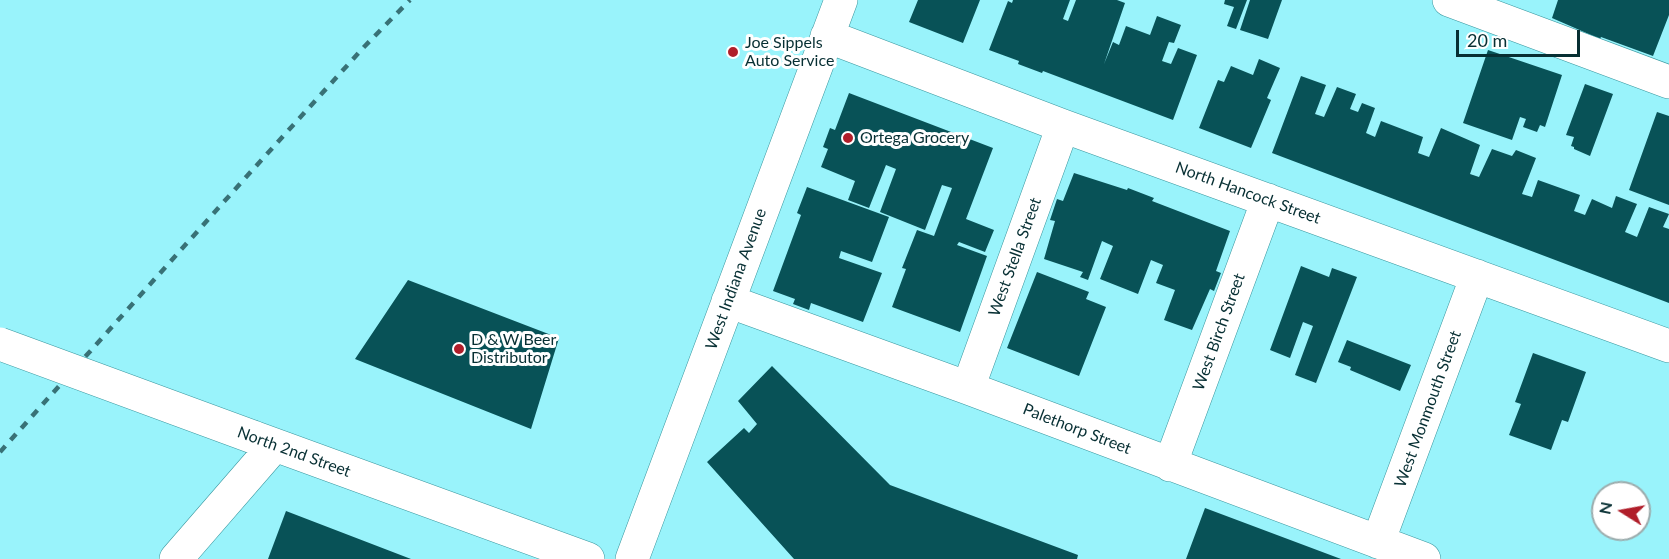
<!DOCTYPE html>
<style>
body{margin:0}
#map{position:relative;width:1669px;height:559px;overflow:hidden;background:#99f3fb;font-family:Lato,sans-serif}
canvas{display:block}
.north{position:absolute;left:1591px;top:481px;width:60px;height:60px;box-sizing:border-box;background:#fff;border:2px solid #9cacad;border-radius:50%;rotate:281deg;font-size:16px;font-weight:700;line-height:24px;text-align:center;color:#072f33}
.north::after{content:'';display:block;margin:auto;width:21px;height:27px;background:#b01e2a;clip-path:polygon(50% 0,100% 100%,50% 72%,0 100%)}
.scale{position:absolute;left:1456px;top:30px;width:124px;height:27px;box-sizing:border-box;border:3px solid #072f33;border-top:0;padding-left:8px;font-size:18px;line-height:21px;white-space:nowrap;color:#072f33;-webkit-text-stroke:4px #fff;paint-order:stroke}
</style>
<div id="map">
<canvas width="1669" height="559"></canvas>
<div class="north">N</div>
<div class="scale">20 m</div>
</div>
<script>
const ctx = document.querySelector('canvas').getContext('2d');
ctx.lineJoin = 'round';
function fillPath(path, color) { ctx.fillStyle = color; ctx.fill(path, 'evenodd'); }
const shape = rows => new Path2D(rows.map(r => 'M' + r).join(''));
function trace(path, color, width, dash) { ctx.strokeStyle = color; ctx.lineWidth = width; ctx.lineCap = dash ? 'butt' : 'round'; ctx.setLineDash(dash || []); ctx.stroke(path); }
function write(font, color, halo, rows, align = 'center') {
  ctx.font = font + ' Lato,sans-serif'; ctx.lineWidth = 6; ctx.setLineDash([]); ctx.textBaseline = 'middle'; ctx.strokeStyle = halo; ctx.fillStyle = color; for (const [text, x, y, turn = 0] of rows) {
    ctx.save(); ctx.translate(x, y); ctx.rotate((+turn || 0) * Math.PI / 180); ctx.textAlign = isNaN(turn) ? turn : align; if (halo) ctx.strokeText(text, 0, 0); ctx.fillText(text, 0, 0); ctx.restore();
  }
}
fillPath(shape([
 [918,0,980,0,963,43,909,22],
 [1013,0,1070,0,1063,19,1068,21,1076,0,1117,0,1125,3,1104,64,1113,42,1119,45,1126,26,1150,35,1157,16,1181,25,1174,43,1169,42,1162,61,1171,64,1178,48,1197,55,1173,120,1043,71,1042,73,1018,64,1019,61,989,50,1008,1,1012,3],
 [1225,0,1247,0,1236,29,1227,26,1234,7,1224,4],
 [1250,0,1282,0,1268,39,1240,30],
 [1558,0,1669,0,1669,15,1653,56,1601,37,1600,39,1552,18],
 [1488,50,1562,75,1545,127,1540,125,1537,132,1523,127,1526,119,1520,117,1512,140,1463,123],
 [1259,59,1280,68,1267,98,1271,100,1251,148,1199,128,1218,80,1224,82,1231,66,1253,75],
 [1301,76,1326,85,1315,114,1324,117,1337,87,1356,94,1350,109,1358,112,1362,103,1375,108,1366,133,1375,137,1381,121,1423,137,1418,153,1429,157,1441,128,1480,145,1470,174,1479,177,1492,149,1512,156,1516,150,1536,158,1522,194,1532,197,1538,180,1580,195,1574,211,1585,215,1592,199,1612,208,1616,196,1637,204,1625,232,1637,237,1649,207,1669,214,1663,227,1669,229,1669,303,1272,153],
 [1585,84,1613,94,1590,156,1574,149,1574,147,1571,146,1574,137,1566,135],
 [849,93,993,148,966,219,994,230,985,252,959,242,957,245,987,256,960,332,892,307,906,269,902,268,917,230,934,236,952,188,942,185,925,230,880,212,896,169,886,165,869,208,848,200,855,181,821,167,828,149,823,147,830,128,835,130],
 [1657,112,1669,116,1669,205,1629,190],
 [1074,173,1127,190,1128,188,1154,198,1152,201,1230,231,1216,271,1221,273,1214,291,1210,289,1192,330,1164,320,1175,290,1156,283,1163,265,1151,260,1138,294,1100,279,1113,246,1102,241,1088,280,1080,277,1083,272,1044,259,1055,221,1050,220,1057,199,1063,201],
 [807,187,889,217,872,262,841,251,839,258,882,273,863,322,811,303,809,310,793,304,795,299,773,291,801,215,797,213],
 [1301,266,1329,277,1332,268,1357,277,1316,383,1295,375,1313,326,1303,322,1290,358,1270,350],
 [1037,272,1089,292,1086,299,1106,307,1079,376,1007,348],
 [408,280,559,338,531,429,355,359],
 [1347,340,1411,365,1400,391,1350,370,1351,367,1338,362],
 [1533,353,1586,372,1568,422,1562,420,1551,450,1509,435,1521,404,1515,402],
 [772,366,890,485,1078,555,1077,559,794,559,707,462,744,428,749,433,757,424,738,401],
 [1205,508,1341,559,1186,559],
 [286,511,312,521,411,559,268,559]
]), '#085257');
const minor = shape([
 [1449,0,1669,82],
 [827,36,1063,126,1669,346],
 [728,301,968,388,1424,559],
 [968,388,1063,126],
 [253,437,588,559],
 [1170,465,1268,200],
 [1378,542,1477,276],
 [176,559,274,446],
 [632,559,841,0]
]);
trace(minor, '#3a979f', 34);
trace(minor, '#fff', 33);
trace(shape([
 [0,452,247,176,364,47,410,0]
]), '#387176', 4.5, [8, 8]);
const minorBridge = shape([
 [0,344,253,437]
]);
trace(minorBridge, '#3a979f', 34, []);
trace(minorBridge, '#fff', 33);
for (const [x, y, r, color] of [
 [733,52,6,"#b01e2a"],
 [848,138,6,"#b01e2a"],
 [459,349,6,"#b01e2a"]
]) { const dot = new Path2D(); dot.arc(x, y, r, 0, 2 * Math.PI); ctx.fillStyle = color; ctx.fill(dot); trace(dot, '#fff', 2); }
write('16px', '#072f33', '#fff', [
 ["Joe Sippels",745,43],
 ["Auto Service",745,61],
 ["Ortega Grocery",860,138],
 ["D & W Beer",471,340],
 ["Distributor",471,358]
], 'left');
write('16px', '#072f33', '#fff', [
 ["North Hancock Street",1248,193,20],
 ["West Stella Street",1015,257,-70],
 ["West Indiana Avenue",736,279,-70],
 ["West Birch Street",1219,332,-70],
 ["West Monmouth Street",1428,409,-70],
 ["Palethorp Street",1077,429,21],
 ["North 2nd Street",294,452,20]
]);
</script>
